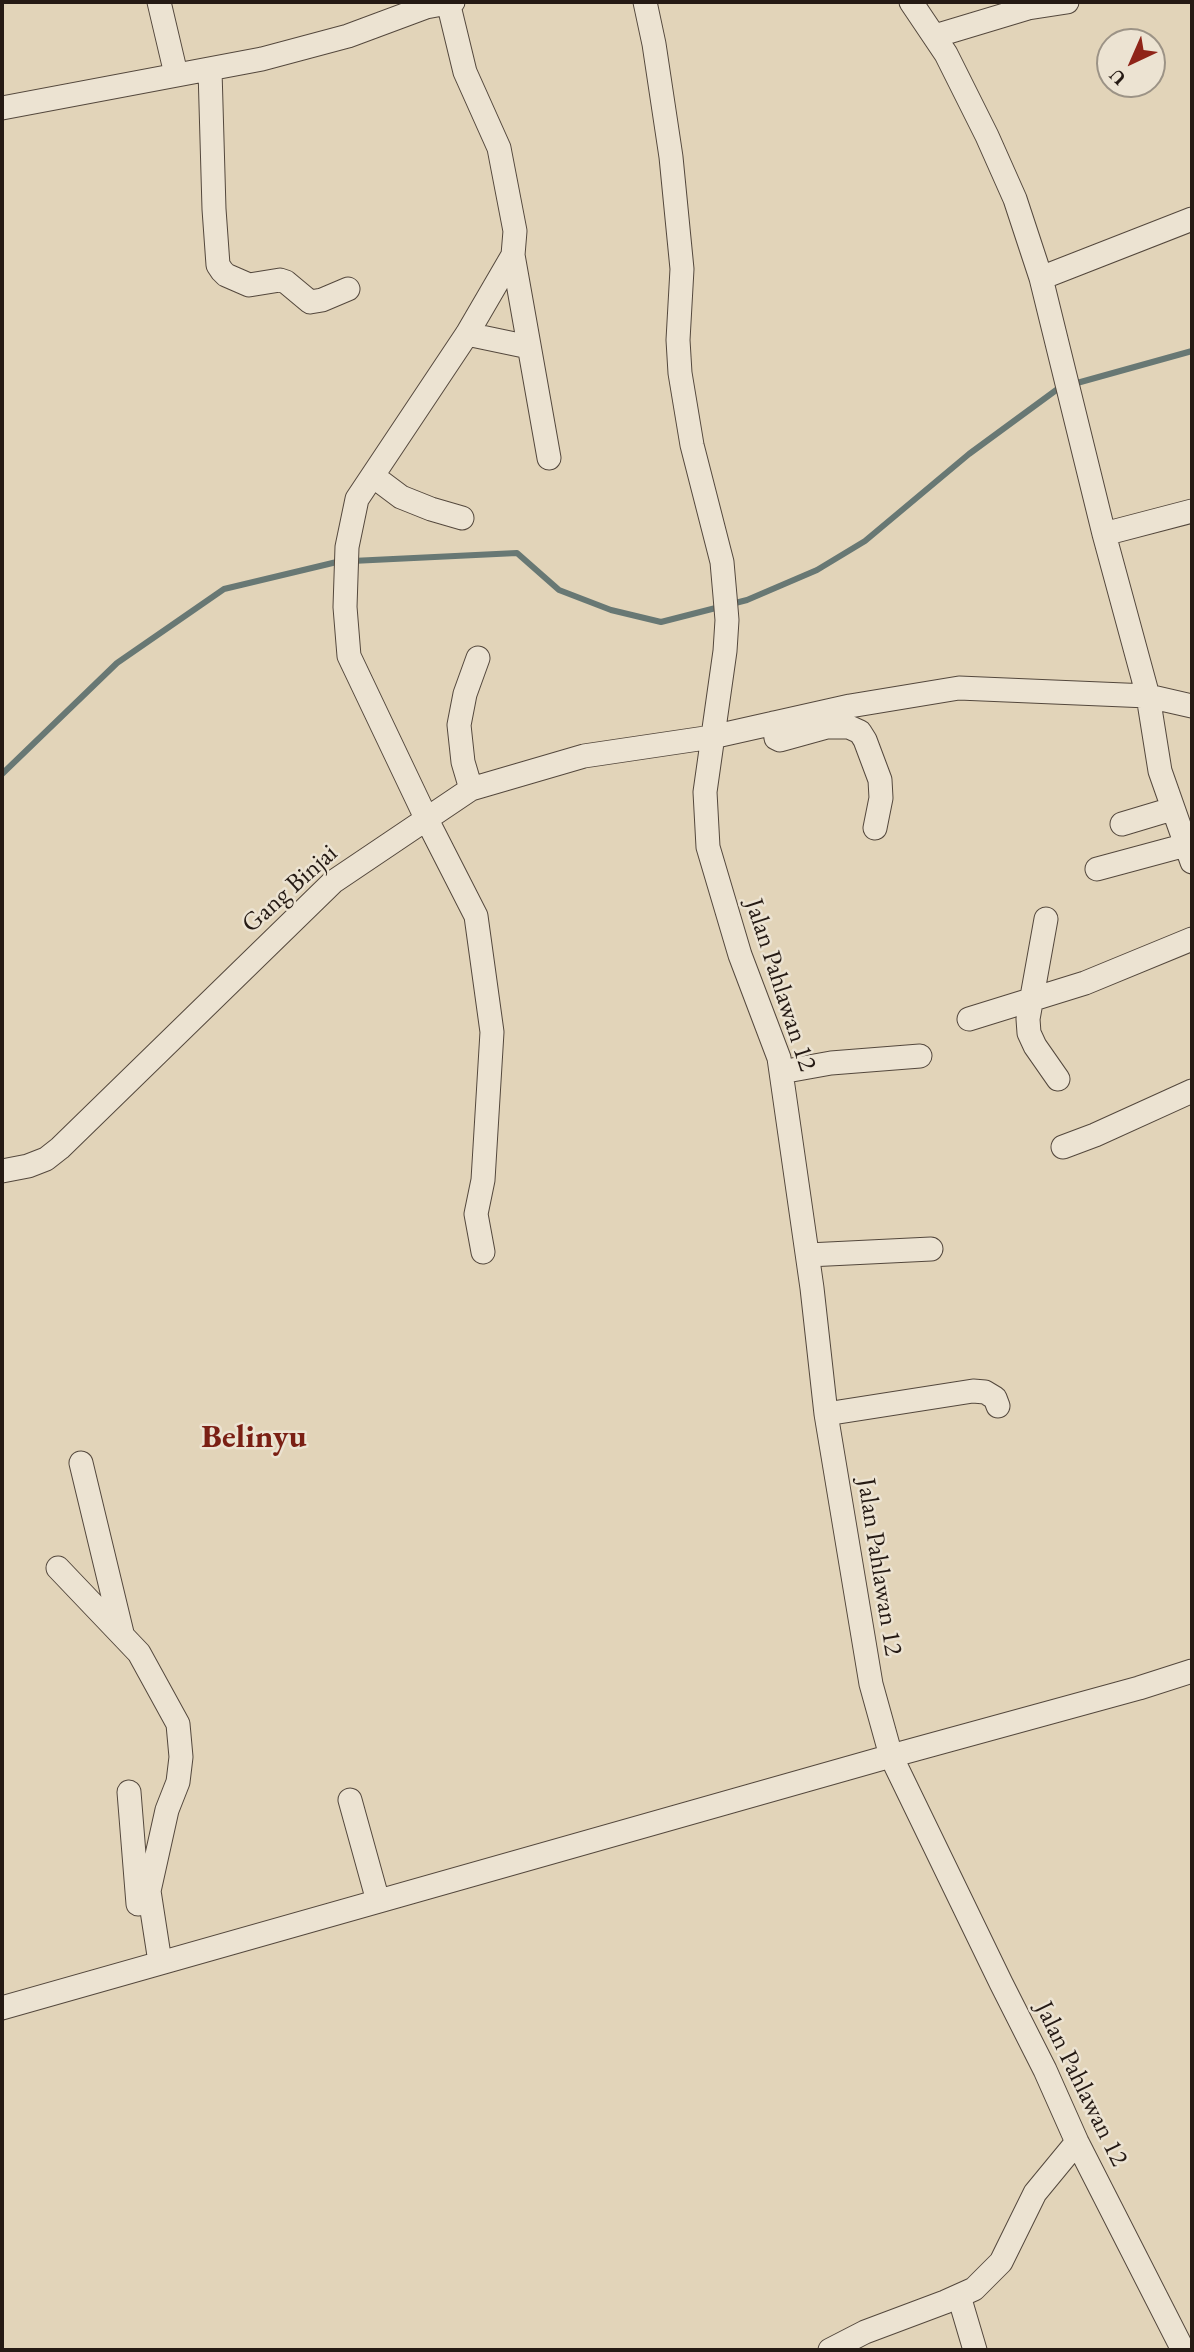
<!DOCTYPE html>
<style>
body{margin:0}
#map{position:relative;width:1194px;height:2352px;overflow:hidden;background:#e2d4b9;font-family:"EB Garamond",serif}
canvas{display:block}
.frame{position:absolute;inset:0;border:4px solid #251a14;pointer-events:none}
.north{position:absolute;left:1096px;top:28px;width:70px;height:70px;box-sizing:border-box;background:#ece3d2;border:2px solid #9c9386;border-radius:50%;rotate:224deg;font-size:19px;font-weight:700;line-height:28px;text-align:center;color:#251a14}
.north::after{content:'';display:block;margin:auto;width:24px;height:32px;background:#8f2418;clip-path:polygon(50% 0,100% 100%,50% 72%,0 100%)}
</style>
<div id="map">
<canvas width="1194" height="2352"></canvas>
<div class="frame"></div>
<div class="north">U</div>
</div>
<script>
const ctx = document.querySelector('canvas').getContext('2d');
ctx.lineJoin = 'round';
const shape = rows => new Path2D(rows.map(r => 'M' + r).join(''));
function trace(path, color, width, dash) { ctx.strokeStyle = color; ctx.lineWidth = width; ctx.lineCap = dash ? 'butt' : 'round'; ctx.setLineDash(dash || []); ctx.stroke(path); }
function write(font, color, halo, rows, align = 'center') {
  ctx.font = font + ' "EB Garamond",serif'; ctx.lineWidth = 5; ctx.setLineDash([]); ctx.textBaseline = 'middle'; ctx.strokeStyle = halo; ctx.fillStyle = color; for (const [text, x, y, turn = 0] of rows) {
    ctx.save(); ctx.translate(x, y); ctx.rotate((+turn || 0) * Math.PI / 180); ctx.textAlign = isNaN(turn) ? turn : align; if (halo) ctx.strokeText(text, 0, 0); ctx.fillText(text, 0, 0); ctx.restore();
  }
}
trace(shape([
 [352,561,517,553,559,590,611,610,661,622,747,600,817,570,865,541,969,454,1059,388,1192,351],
 [2,774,117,663,224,589,341,561]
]), '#687874', 6);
const minor = shape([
 [159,2,176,74],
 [448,2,465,72,499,148,515,231,513,255,467,334,357,499,347,547,345,607,349,656,427,820,476,916,492,1032,483,1180,476,1214,483,1252],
 [645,2,654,44,671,157,682,269,678,340,680,373,692,445,722,562,725,596,727,620,725,651,705,792,708,847,740,955,779,1058,812,1288,826,1414,871,1684,891,1756,1001,1983,1045,2070,1077,2142,1183,2350],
 [911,2,946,54,987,136,1015,199,1041,278,1104,534,1148,696,1160,771,1192,862],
 [935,36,1028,8,1067,2],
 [210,70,214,209,218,265,222,271,226,275,249,285,280,280,286,282,310,302,322,300,348,289],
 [2,108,262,59,348,36,426,7,453,2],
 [513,255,549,458],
 [1041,278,1192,219],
 [467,334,529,347],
 [373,476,401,497,431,509,462,518],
 [1104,534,1192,511],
 [774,723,776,738,780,740,827,727,849,727,860,732,865,740,880,780,881,798,875,828],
 [471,789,463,762,459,725,465,694,478,658],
 [1122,824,1172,809],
 [1097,869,1186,845],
 [1046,919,1028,1019,1029,1033,1035,1046,1058,1079],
 [969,1019,1085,983,1192,939],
 [781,1072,831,1063,920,1056],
 [1063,1147,1095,1135,1192,1091],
 [2,1171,28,1166,46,1159,60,1148,333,882,471,789,584,756,712,737,850,706,959,688,1148,696,1192,706],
 [808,1255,931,1249],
 [826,1414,973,1391,985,1392,995,1398,998,1406],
 [81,1463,122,1633],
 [58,1568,139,1653,178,1724,181,1757,178,1782,167,1810,149,1891,160,1962],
 [129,1792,138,1904],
 [350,1800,378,1901],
 [2,2008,891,1756,1139,1688,1192,1671],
 [959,2296,975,2350],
 [830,2350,865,2332,945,2302,974,2289,1001,2262,1035,2193,1077,2142]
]);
trace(minor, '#54483d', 25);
trace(minor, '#ece3d2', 23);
write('26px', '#251a14', '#ece3d2', [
 ["Gang Binjai",290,889,-42],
 ["Jalan Pahlawan 12",780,985,72],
 ["Jalan Pahlawan 12",879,1567,81],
 ["Jalan Pahlawan 12",1081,2084,64]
]);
write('bold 33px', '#7a1f14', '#ece3d2', [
 ["Belinyu",254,1438]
]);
</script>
